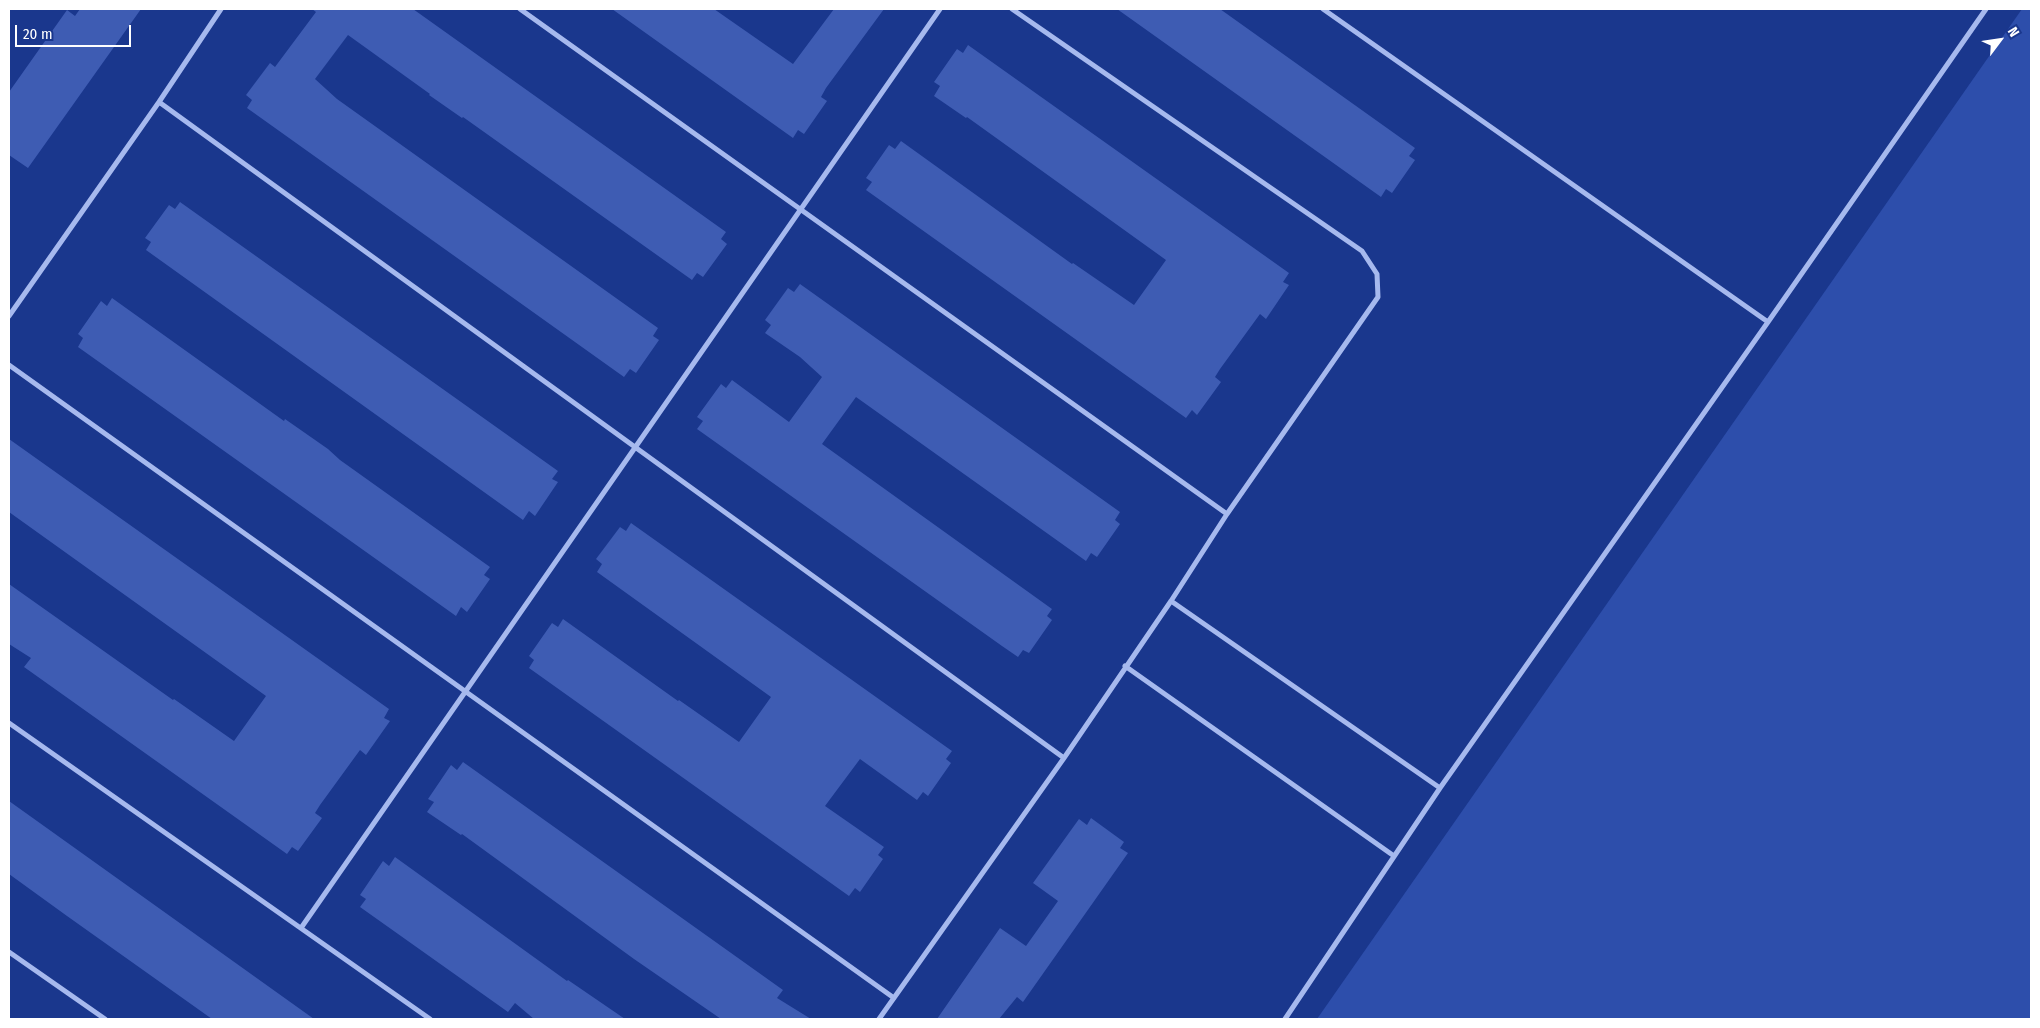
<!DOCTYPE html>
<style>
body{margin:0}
#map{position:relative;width:2040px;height:1028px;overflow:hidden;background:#1a378d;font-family:"Fira Sans Condensed",sans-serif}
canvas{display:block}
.frame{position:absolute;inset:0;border:10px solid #fff;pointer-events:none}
.north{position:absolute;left:1975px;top:15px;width:50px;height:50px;-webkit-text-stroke:4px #1a378d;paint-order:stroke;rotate:59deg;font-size:14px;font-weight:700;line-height:20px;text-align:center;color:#fff}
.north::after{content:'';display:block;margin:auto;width:18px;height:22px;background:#fff;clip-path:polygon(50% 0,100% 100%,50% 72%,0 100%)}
.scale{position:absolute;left:15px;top:25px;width:116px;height:22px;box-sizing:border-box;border:2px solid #fff;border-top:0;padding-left:6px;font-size:15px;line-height:18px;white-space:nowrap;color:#fff;-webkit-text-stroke:4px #1a378d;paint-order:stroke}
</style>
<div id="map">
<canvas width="2040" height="1028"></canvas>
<div class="frame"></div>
<div class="north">N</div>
<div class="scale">20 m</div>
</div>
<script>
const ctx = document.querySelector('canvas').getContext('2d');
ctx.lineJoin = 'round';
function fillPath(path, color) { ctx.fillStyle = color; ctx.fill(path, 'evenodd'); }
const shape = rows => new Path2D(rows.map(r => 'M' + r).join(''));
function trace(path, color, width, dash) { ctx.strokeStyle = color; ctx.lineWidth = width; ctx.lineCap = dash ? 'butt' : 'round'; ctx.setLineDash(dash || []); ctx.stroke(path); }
fillPath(shape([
 [2022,9,2031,9,2031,1019,1317,1019]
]), '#2d4eab');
fillPath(shape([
 [80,9,141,9,28,168,9,155,9,92,67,10,75,16],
 [312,9,413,9,726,232,721,239,727,244,703,277,697,273,692,280,463,117,462,118,429,95,430,94,348,35,315,79,337,99,658,328,653,336,659,340,636,373,630,369,624,377,247,108,252,100,246,95,270,63,275,67,316,12],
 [612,9,714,9,793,64,834,9,884,9,826,88,821,97,827,101,804,134,798,130,793,138],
 [1117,9,1220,9,1415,148,1409,156,1415,160,1392,193,1386,189,1381,197],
 [968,45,1289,273,1283,282,1289,285,1266,319,1260,314,1220,369,1215,377,1221,382,1197,415,1192,410,1186,418,866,190,872,182,866,178,889,145,895,149,901,141,1072,264,1073,263,1134,305,1166,260,967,117,966,118,934,96,940,86,934,82,957,49,963,53],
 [180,202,558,471,552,479,558,482,535,516,529,511,523,520,146,250,151,242,145,238,169,205,175,209],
 [800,284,1120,512,1115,520,1120,524,1097,557,1091,553,1086,561,856,397,822,444,1052,609,1047,616,1052,620,1029,653,1023,650,1018,657,1002,646,697,429,703,421,697,417,721,384,726,388,732,380,789,422,822,377,800,357,765,333,771,325,765,320,788,288,794,292],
 [112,298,284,421,285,419,328,449,340,460,490,567,484,575,490,579,467,612,461,607,456,616,78,347,83,338,78,334,101,301,107,306],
 [9,439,389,709,384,718,390,721,366,755,360,750,320,805,315,813,322,818,298,851,292,847,287,854,24,667,31,658,9,644,9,584,173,700,174,699,234,741,266,696,9,512],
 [631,523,952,751,946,759,951,763,928,796,923,792,917,800,860,759,825,806,884,847,878,855,883,859,860,892,855,888,849,896,529,668,534,660,529,656,552,623,558,627,563,619,678,701,679,700,739,742,771,697,597,572,602,564,596,559,620,527,626,531],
 [463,762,783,990,777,998,811,1019,721,1019,634,959,462,834,461,835,427,812,434,802,428,799,451,765,457,770],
 [9,801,51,831,314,1019,212,1019,67,916,9,874],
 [1091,818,1124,842,1120,848,1128,853,1023,1002,1017,997,999,1019,937,1019,1000,928,1026,946,1058,901,1033,883,1079,819,1087,825],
 [395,857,567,981,568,980,625,1019,534,1019,515,1003,508,1012,360,907,366,899,360,895,383,861,389,866]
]), '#3e5cb3');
trace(shape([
 [520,9,1227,514],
 [1323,9,1768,322],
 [159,102,1064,758],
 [9,316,159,102,221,9],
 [9,365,894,998],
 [1171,601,1440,788],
 [1125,666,1394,856],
 [9,723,430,1019],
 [301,928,940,9],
 [9,952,105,1019],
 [879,1019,1064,758,1171,601,1227,514,1378,297,1377,274,1362,251,1012,9],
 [1285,1019,1440,788,1768,322,1986,9]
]), '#a6b9ee', 5);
</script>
